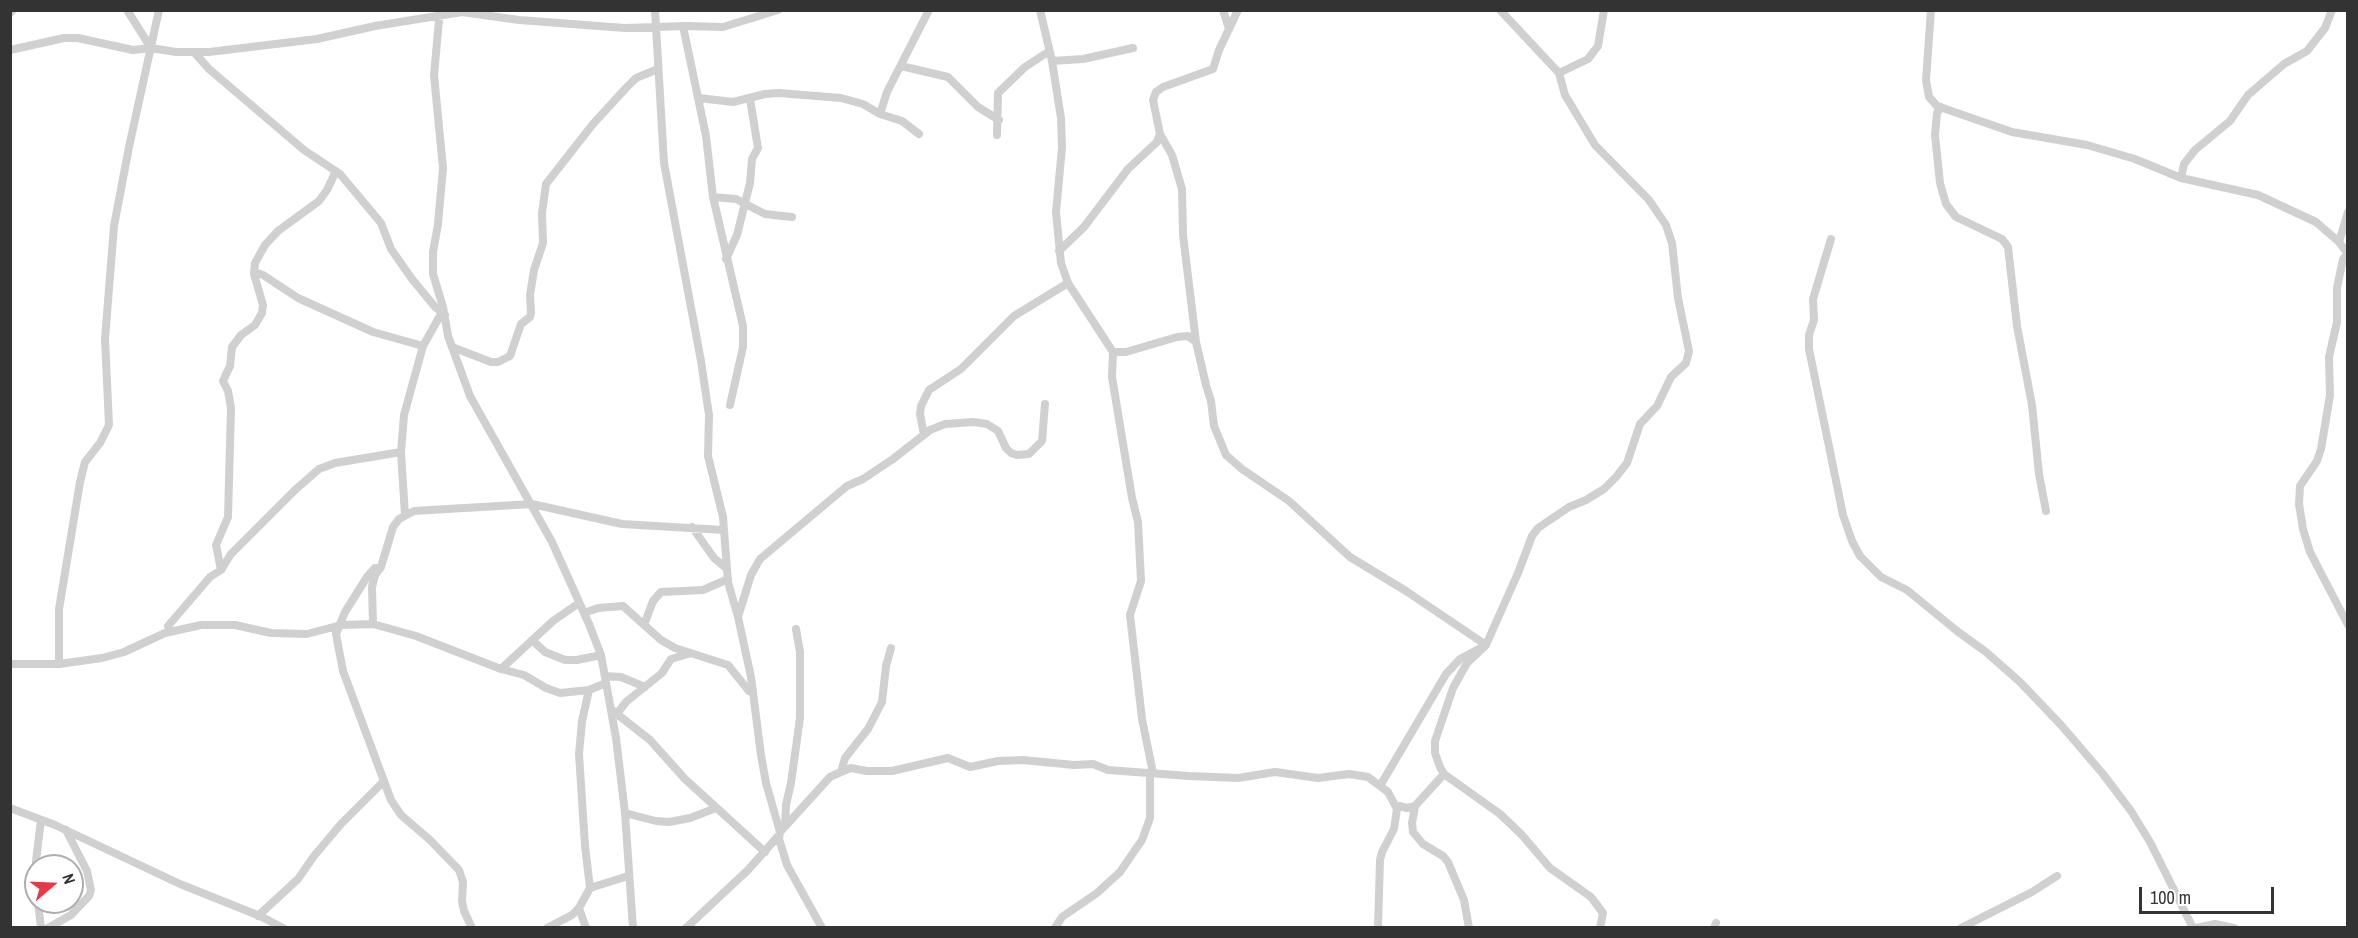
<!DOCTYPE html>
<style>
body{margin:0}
#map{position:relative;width:2358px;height:938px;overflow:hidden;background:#fff;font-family:"Archivo Narrow",sans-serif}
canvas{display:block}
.frame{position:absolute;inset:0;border:12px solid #333;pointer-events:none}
.north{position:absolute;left:24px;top:854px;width:60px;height:60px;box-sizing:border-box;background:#fff;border:2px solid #adadad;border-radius:50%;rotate:71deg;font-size:16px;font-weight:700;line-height:24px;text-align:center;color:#333}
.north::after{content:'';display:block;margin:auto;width:21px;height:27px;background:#e63946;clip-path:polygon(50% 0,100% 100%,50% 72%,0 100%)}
.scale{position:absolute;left:2139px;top:887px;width:135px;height:27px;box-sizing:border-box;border:3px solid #333;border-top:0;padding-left:8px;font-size:18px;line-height:21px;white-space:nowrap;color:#333;-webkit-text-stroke:4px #fff;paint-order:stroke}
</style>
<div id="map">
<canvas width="2358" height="938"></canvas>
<div class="frame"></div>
<div class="north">N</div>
<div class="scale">100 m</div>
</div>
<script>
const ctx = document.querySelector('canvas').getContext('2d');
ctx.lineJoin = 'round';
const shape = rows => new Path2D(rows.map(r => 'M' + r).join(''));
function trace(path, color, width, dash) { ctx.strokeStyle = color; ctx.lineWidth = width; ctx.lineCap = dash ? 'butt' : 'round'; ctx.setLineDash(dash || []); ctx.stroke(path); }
trace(shape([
 [127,10,151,48],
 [440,10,434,75,443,168,438,224,433,252,433,274,443,307,448,336,470,396,552,542,589,624,601,655,616,738,625,813,633,928],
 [655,10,664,163,701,361,709,415,708,456,723,517,728,582,738,617,751,677,761,755,766,783,780,832,779,839,787,865,822,928],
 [1040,10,1052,61,1061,118,1062,148,1056,212,1061,263,1068,283,1113,352,1112,377,1132,498,1138,522,1141,581,1130,615,1142,719,1153,773,1150,776,1150,818,1142,840,1120,872,1097,893,1062,917,1055,928],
 [1223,10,1229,29],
 [1500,10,1559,73,1588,59,1598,46,1604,10],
 [1931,10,1926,80,1929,97,1937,106,2012,132,2087,145,2135,159,2181,178,2258,195,2316,222,2339,242,2348,254],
 [10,13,13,10],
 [683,26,706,136,713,197,743,326,743,347,730,405],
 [10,50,64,38,78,38,133,50,151,48,176,52,209,52,317,39,375,26,462,12,519,20,625,28,686,26,723,27,778,10],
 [194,52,209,69,304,150,340,174,381,223,391,249,412,279,435,307,445,315],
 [1052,61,1083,59,1133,48],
 [901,66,948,77,978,107,999,120],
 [699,98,733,102,765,94,779,93,841,98,863,104,880,114,902,121,919,134],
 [1941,107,1937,113,1935,135,1940,183,1946,204,1956,217,2002,239,2008,247,2017,326,2032,405,2039,474,2046,511],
 [880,114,887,92,929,10],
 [1160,134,1172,155,1182,189,1183,235,1196,342],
 [997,135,998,93,1025,67,1048,52],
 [2181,178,2184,164,2195,150,2230,121,2248,95,2284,64,2307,51,2325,28,2332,10],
 [713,197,736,199,765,214,792,217],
 [1831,239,1813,299,1814,320,1809,335,1809,349,1843,515,1852,541,1860,556,1881,577,1907,590,1957,631,1986,652,2020,682,2061,725,2103,774,2131,811,2150,842,2193,928],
 [2339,242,2348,212],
 [1059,251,1084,227,1128,169,1157,142,1160,134,1153,100,1156,92,1163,87,1213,69,1219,50,1238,10],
 [2348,254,2343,259,2337,288,2337,322,2329,357,2330,395,2321,449,2317,461,2300,486,2299,504,2303,529,2310,552,2348,625],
 [726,259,737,235,750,183,752,159,758,148,750,99],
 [254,272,263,275,298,298,373,332,423,346],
 [452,347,491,362,498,362,510,356,521,324,530,317,531,313,530,295,534,270,543,243,542,213,546,184,593,124,626,88,636,78,658,69],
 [1113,352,1126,352,1177,337,1188,336,1196,342,1206,385,1211,401,1214,426,1226,455,1242,469,1289,501,1350,557,1406,591,1486,645,1467,663,1453,688,1435,741,1435,753,1440,767,1444,774,1500,814,1522,835,1550,868,1591,897,1603,913,1600,928],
 [924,435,920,414,921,406,929,390,961,369,1014,316,1068,283],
 [405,515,401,452,404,415,423,346,441,314],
 [692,527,714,558,726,568],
 [378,568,375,568,367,577,345,612,336,634,343,671,391,800,401,815,430,840,459,870,463,882,462,901,464,911,472,928],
 [221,570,216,545,228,517,231,408,228,391,223,381,230,366,232,347,241,335,255,325,262,313,263,305,254,274,255,263,265,245,278,231,319,201,327,190,336,171],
 [584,613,598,608,623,606,661,640,675,648,728,665,749,691],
 [738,617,751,575,760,559,847,486,863,479,893,459,930,430,945,424,973,422,987,424,998,431,1006,448,1011,453,1017,455,1029,454,1042,441,1045,404],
 [373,624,372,587,375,575,381,567,393,527,399,519,414,511,532,504,622,524,723,530],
 [644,625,653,601,661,592,703,590,728,579],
 [168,626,210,577,221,570,231,554,295,490,319,469,335,463,401,452],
 [532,640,545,652,565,660,577,660,601,655],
 [10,664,59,664,102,658,124,652,165,633,201,625,235,625,271,633,307,634,341,625,373,624,416,636,501,669,524,675,546,688,560,693,589,690,606,683],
 [59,664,59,609,80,482,85,462,100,443,109,425,105,339,114,226,129,147,159,10],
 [501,669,553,621,579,603],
 [605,676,621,677,645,687],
 [589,690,582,721,579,754,585,846,590,888],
 [612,710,650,740,685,779,765,852],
 [616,715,626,702,662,673,671,659,688,654],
 [841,772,851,768,867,771,892,771,948,758,970,767,998,761,1023,760,1074,765,1093,764,1108,770,1189,776,1238,778,1275,772,1318,778,1349,774,1368,777,1388,792,1397,809,1394,829,1382,852,1380,860,1378,928],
 [1380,786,1446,674,1460,659,1486,645,1518,573,1532,536,1538,528,1569,507,1586,500,1604,489,1616,477,1627,463,1640,424,1657,406,1671,377,1686,363,1689,351,1678,298,1672,243,1666,225,1649,200,1595,145,1565,95,1559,73],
 [1415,806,1412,823,1413,832,1423,844,1443,856,1448,862,1464,900,1469,928],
 [10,808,55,825,180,884,260,916,283,928],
 [1397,809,1399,806,1407,808,1415,806,1444,774],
 [625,813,656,821,669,822,690,818,716,808],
 [785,826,786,805,791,783,800,718,800,652,796,629],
 [780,832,830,777,841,772,845,758,868,729,882,702,886,666,891,648],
 [36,881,36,861,41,820],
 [38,902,41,928],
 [579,908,586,928],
 [258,916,298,879,314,856,341,824,384,781],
 [48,928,71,915,89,896,91,890,87,871,66,830],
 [547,928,572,915,579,908,590,888,628,876],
 [686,928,748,870,779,835],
 [1714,928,1716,923],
 [1961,928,2032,892,2057,876],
 [2196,928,2215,924,2234,928]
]), '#d0d0d0', 8);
</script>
